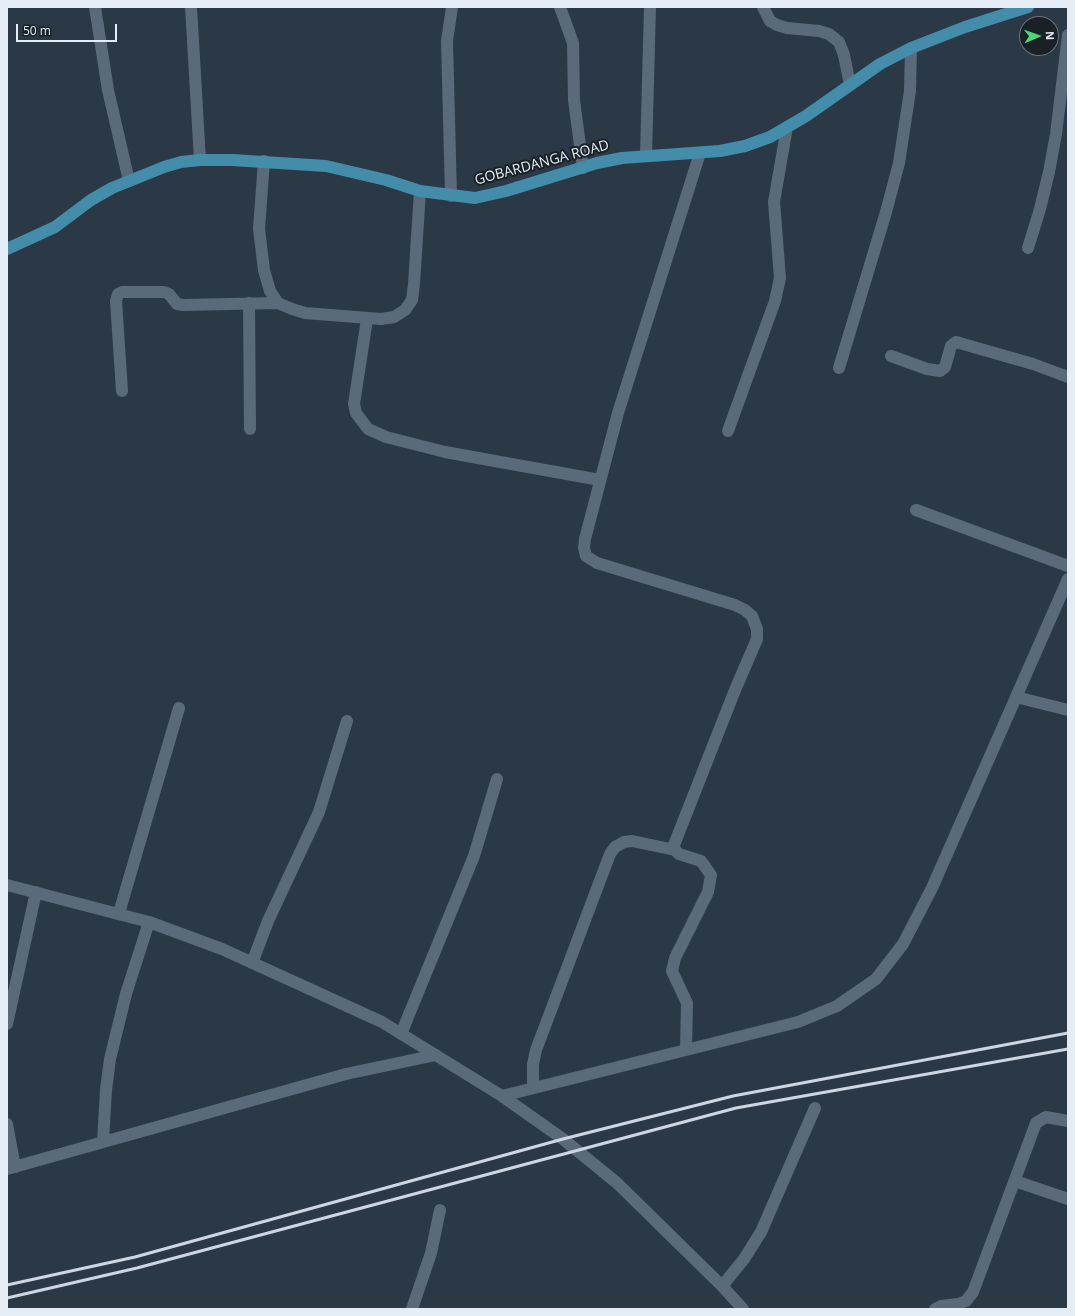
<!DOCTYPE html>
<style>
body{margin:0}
#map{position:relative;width:1075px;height:1316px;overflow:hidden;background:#2b3947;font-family:"Open Sans",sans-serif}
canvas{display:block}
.frame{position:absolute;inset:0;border:8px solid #e4edf6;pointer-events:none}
.north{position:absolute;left:1019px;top:16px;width:40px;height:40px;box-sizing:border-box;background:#192026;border:1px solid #6a7279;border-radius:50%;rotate:88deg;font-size:11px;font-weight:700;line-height:16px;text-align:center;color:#e4edf6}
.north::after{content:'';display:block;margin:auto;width:14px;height:18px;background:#4ad778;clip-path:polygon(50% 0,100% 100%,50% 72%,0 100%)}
.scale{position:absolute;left:16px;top:24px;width:101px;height:18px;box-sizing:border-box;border:2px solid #e4edf6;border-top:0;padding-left:5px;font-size:12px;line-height:14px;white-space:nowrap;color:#e4edf6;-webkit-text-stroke:3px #192026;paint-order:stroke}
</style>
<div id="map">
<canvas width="1075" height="1316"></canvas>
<div class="frame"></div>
<div class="north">N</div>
<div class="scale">50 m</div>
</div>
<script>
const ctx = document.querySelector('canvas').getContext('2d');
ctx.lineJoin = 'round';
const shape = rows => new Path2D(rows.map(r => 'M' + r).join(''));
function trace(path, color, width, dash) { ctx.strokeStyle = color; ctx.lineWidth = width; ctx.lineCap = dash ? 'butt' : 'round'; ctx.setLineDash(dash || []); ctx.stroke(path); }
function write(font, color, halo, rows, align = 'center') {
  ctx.font = font + ' "Open Sans",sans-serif'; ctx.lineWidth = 4; ctx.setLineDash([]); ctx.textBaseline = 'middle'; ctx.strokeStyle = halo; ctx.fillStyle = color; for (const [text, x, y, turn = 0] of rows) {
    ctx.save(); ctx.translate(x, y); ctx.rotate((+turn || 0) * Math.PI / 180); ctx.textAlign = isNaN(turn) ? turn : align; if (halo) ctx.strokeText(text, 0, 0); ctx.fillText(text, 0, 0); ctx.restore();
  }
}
trace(shape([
 [95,7,108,90,129,181],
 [191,7,200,160],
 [560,7,573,43,574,100,583,168],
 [763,7,770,21,777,25,787,28,819,31,829,34,839,42,844,55,850,85],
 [646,155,650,7],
 [264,161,259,229,264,270,270,291,278,303,292,309,305,313,381,319,394,317,405,310,412,300,414,284,420,191],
 [451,196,447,41,452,7],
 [1028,248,1040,209,1049,172,1056,134,1068,35],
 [249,303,250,429],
 [367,319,354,404,356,413,368,429,386,437,445,452,600,480],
 [891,356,927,369,940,371,945,367,951,346,956,342,1033,364,1068,377],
 [839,368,886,212,899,163,910,91,911,48],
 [122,391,116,301,118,294,122,292,164,292,169,294,177,304,183,305,278,303],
 [728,431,775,301,780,278,774,202,787,127],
 [916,510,1068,566],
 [1016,697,1068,710],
 [7,885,149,922,222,949,382,1022,502,1096,563,1139,617,1183,722,1286,743,1309],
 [119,913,179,708],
 [252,963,268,921,319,812,347,721],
 [7,1024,36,892],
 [401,1034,474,856,497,779],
 [686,1050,687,1003,672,971,675,958,708,892,711,875,701,861,679,854,675,850,674,845,735,690,757,639,757,629,752,616,745,610,735,605,597,563,586,556,584,548,585,539,618,413,700,153],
 [533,1088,533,1064,536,1050,610,854,615,847,624,842,632,841,675,850],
 [502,1096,798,1022,837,1006,876,979,903,944,932,888,1068,579],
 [7,1124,15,1167],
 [103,1142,106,1090,110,1059,126,994,149,922],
 [7,1169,346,1074,436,1055],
 [1015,1181,1068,1199],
 [722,1286,744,1259,761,1232,815,1108],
 [412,1309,431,1253,440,1210],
 [935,1309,941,1306,958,1304,966,1301,973,1292,1036,1123,1046,1117,1068,1121]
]), '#5a6a78', 12);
trace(shape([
 [7,249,55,227,91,200,112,188,164,167,181,162,200,160,232,160,326,166,386,180,420,191,475,198,506,191,597,163,622,158,720,151,745,146,770,137,806,116,880,64,911,48,965,27,1028,7]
]), '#438dab', 12);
trace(shape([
 [7,1285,135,1257,563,1139,733,1096,1068,1033],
 [7,1298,137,1268,736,1108,1068,1049]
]), '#ced7e1', 3);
write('14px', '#e4edf6', '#192026', [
 ["GOBARDANGA ROAD",542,163,-15]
]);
</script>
